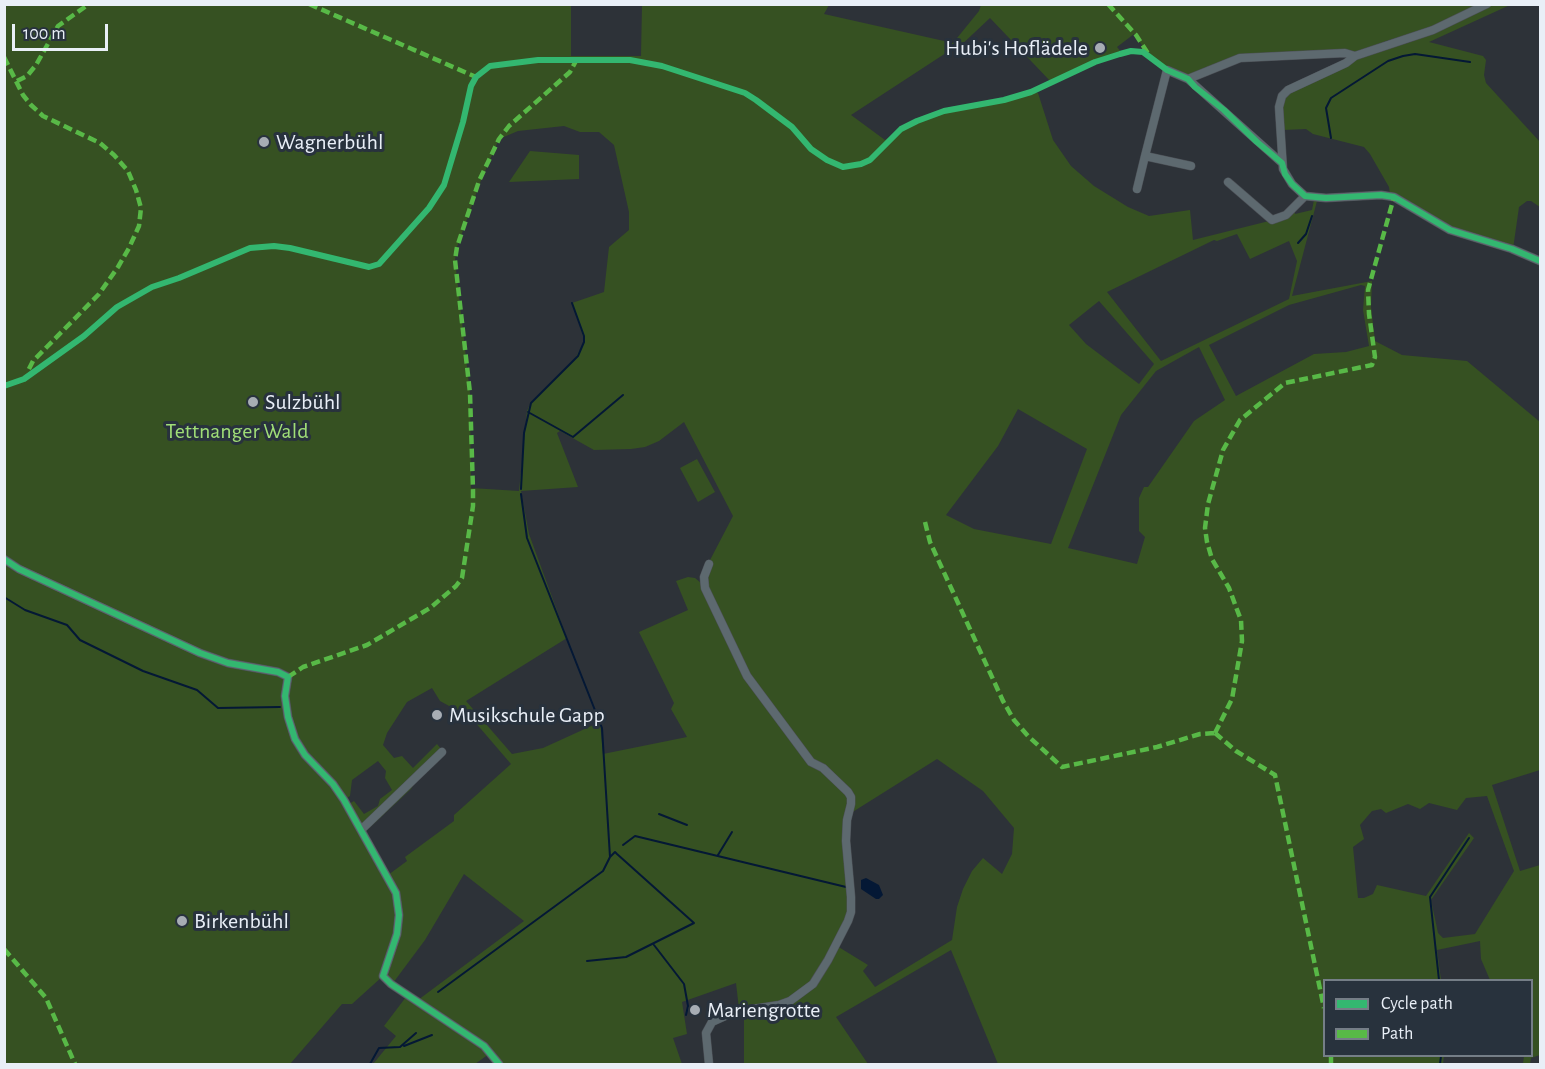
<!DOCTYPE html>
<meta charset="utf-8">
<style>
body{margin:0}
#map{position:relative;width:1545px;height:1069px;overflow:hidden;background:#2d3238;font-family:"Alegreya Sans",sans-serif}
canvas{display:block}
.frame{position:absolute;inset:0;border:6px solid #e9eff7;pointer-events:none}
.legend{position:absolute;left:1323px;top:979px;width:210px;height:78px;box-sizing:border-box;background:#28323d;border:2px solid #757e87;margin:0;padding:8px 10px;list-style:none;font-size:18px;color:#e9eff7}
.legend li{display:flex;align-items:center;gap:12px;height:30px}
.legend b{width:30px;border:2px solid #757e87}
.scale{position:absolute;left:12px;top:24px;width:96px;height:27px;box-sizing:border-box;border:3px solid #e9eff7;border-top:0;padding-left:8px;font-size:18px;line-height:21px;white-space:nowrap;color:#e9eff7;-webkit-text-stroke:4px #28323d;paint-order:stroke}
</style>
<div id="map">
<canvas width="1545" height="1069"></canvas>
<div class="frame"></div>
<ul class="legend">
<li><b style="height:8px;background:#33b770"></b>Cycle path</li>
<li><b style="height:8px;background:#58b947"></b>Path</li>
</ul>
<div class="scale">100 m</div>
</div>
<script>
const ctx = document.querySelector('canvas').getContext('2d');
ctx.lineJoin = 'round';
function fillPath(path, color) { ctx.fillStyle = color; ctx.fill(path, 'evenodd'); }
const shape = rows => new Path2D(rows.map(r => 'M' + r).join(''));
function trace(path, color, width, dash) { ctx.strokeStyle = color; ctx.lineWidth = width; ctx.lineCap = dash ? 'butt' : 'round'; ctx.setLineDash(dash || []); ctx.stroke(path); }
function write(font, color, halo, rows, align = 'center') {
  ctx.font = font + ' "Alegreya Sans",sans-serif'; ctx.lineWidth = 6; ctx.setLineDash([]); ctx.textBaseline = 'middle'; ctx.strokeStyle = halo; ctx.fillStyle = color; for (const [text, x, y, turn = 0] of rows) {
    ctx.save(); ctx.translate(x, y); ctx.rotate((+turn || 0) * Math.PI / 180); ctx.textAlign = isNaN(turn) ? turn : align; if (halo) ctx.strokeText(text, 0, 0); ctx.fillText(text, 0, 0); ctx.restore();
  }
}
fillPath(shape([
 [5,5,571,5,571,56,641,56,642,5,829,5,824,14,953,43,979,11,981,5,1481,5,1432,27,1386,41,1358,52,1240,56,1187,78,1167,70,1149,55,1134,34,1117,47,1122,53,1095,62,1052,83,990,18,958,48,949,51,851,115,885,140,910,124,944,111,1004,100,1031,92,1038,93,1053,140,1071,166,1094,186,1128,207,1149,216,1190,210,1193,240,1285,217,1295,210,1295,214,1312,210,1314,200,1317,201,1292,296,1372,281,1371,307,1375,341,1402,355,1467,361,1540,422,1540,770,1492,785,1520,871,1540,865,1540,1055,1531,1058,1530,1064,1523,1064,1524,1056,1532,1056,1532,980,1490,980,1481,959,1480,941,1437,950,1441,980,1324,980,1324,1056,1444,1056,1443,1064,998,1064,951,950,836,1017,868,1064,744,1064,744,1009,739,1009,736,983,682,1002,687,1034,673,1038,682,1064,502,1064,489,1054,475,1064,373,1064,396,1036,384,1026,406,997,418,1000,524,921,464,874,425,940,393,983,383,976,352,1004,342,1004,290,1064,5,1064],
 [564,126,580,132,599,132,614,145,629,212,629,230,609,247,604,292,572,303,583,336,583,344,573,362,531,402,527,411,519,491,471,488,470,393,455,260,457,247,480,183,499,139,518,131],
 [1237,234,1250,259,1289,241,1297,261,1289,299,1161,361,1107,292,1214,240,1217,241],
 [1361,285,1365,286,1363,310,1369,346,1346,352,1314,354,1236,396,1209,345,1289,305],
 [1099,301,1154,364,1139,384,1086,344,1069,325],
 [1199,347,1225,400,1194,421,1148,487,1144,487,1139,498,1139,531,1145,537,1137,564,1068,548,1121,415,1156,371],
 [1018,409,1087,449,1051,544,974,529,946,515,998,446],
 [684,422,733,516,709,562,701,583,695,578,688,577,676,581,688,610,639,632,674,703,671,709,687,737,603,754,600,722,543,748,512,754,466,701,567,638,529,534,521,491,578,487,557,433,560,431,594,450,631,449,645,447,659,441],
 [432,688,440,701,451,707,461,720,468,714,511,764,454,815,454,821,405,857,407,861,388,875,364,833,411,789,418,777,441,749,437,744,413,768,402,756,394,758,383,745,387,733,407,702],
 [937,759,983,791,1014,828,1012,854,1002,874,983,858,972,871,963,889,957,907,952,940,875,987,863,971,868,965,837,946,851,914,847,813,851,813],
 [378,761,386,771,385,778,392,790,380,799,378,806,364,814,354,801,347,805,344,800,350,796,352,780],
 [1487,796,1514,871,1475,934,1443,938,1438,933,1431,900,1474,838,1469,833,1426,896,1377,885,1373,894,1364,898,1358,898,1353,847,1364,839,1360,825,1372,811,1381,809,1386,813,1408,804,1420,809,1429,803,1457,810,1466,798],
 [1491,5,1510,5,1429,42,1483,56,1486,60,1484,75,1486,83,1540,142,1540,207,1531,201,1527,201,1519,207,1513,249,1450,229,1390,194,1389,187,1370,154,1364,147,1313,134,1306,129,1283,130,1281,107,1286,95,1376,50,1408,43],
 [530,151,579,155,579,179,509,182],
 [697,459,715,492,698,502,680,468]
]), '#365122');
fillPath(shape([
 [866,878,879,885,883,895,879,899,876,899,861,889,861,880]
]), '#041835');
trace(shape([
 [1331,138,1326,108,1331,98,1388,61,1403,56,1415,54,1470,62],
 [1298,243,1306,234,1312,216],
 [528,412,573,437,623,395],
 [521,489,524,433,531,403,578,356,584,342,584,336,572,303],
 [4,597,25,610,67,625,80,640,143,671,197,690,218,708,280,707],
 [659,814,687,825],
 [623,845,635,836,846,887],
 [718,855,732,832],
 [654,945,684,984,688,1006,686,1015],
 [587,961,626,957,694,923,617,854,615,852,610,857],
 [1439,980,1430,897,1469,838],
 [438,992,603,871,610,857,602,728,527,538,521,494],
 [404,1046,432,1035],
 [370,1064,379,1048,400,1047,416,1033],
 [1440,1064,1441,1056]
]), '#041835', 2);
const minor = shape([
 [1487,4,1433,30,1355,56,1346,63,1288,90,1282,96,1279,107,1283,169,1292,184,1305,196,1326,198,1381,195,1394,197,1450,230,1512,249,1540,261],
 [1188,79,1240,58,1345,53,1355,56],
 [1191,166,1145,156,1167,70,1188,79,1282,163],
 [1228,182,1272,220,1286,215,1305,196],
 [1137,189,1145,156],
 [4,559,19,569,200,653,228,663,278,672,288,677,285,696,288,717,295,739,305,755,333,784,344,800,396,893,399,915,397,934,383,976,391,984,484,1046,499,1064],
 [709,564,704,577,705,588,747,676,811,762,823,768,848,792,851,797,851,804,847,820,846,841,851,897,851,912,848,921,828,960,813,984,790,1001,779,1005,734,1012,712,1022,706,1033,709,1064],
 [362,829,442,752]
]);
trace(minor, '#4c5056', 9);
trace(minor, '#5d696f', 8);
trace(shape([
 [309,4,476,77],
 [1108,4,1136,35,1149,55],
 [4,57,23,95,31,105,43,116,100,143,114,155,128,171,136,190,141,208,139,226,129,248,118,267,99,294,33,361,27,373],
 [17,81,27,76,36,65,58,26,89,4],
 [925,522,930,542,1003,701,1014,720,1028,736,1062,767,1157,747,1200,734,1215,733],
 [288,677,303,667,367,645,430,608,456,586,462,578,473,506,473,490,470,393,455,260,457,247,479,181,499,139,509,126,570,72,577,59],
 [1215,733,1232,699,1242,641,1241,620,1236,607,1229,588,1212,559,1207,542,1205,528,1208,504,1223,450,1240,420,1285,383,1372,365,1375,357,1369,314,1368,290,1394,197],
 [1215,733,1236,751,1275,775,1324,1008],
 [4,949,46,998,75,1064],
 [1331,1056,1331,1064]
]), '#58b947', 4.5, [9, 4.5]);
trace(shape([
 [4,386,24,379,84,336,117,307,152,287,179,278,250,248,274,246,290,248,369,267,379,264,429,208,444,185,463,122,471,86,476,77,490,66,538,60,630,60,662,66,745,93,756,100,792,127,811,149,827,160,843,167,861,164,870,160,901,129,917,121,944,111,1004,100,1031,92,1095,62,1120,54,1131,51,1143,52,1167,70,1188,79,1195,87,1224,110,1257,142,1282,163,1285,174,1292,184,1305,196,1326,198,1381,195,1394,197,1450,230,1512,249,1540,261],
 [4,559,19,569,200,653,228,663,278,672,288,677,285,696,288,717,295,739,305,755,333,784,344,800,396,893,399,915,397,934,383,976,391,984,484,1046,499,1064]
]), '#33b770', 6);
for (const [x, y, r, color] of [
 [1100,48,6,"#a7adb4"],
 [264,142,6,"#a7adb4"],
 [253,402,6,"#a7adb4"],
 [437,715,6,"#a7adb4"],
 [182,921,6,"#a7adb4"],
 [695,1010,6,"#a7adb4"]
]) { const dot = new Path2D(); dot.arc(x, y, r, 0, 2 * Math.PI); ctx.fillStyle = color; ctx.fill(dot); trace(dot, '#28323d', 2); }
write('22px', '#e9eff7', '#28323d', [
 ["Hubi's Hoflädele",1088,48,"right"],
 ["Wagnerbühl",276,142],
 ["Sulzbühl",265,402],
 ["Musikschule Gapp",449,715],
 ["Birkenbühl",194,921],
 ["Mariengrotte",707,1010]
], 'left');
write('22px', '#a0de77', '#28323d', [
 ["Tettnanger Wald",237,431]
]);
</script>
